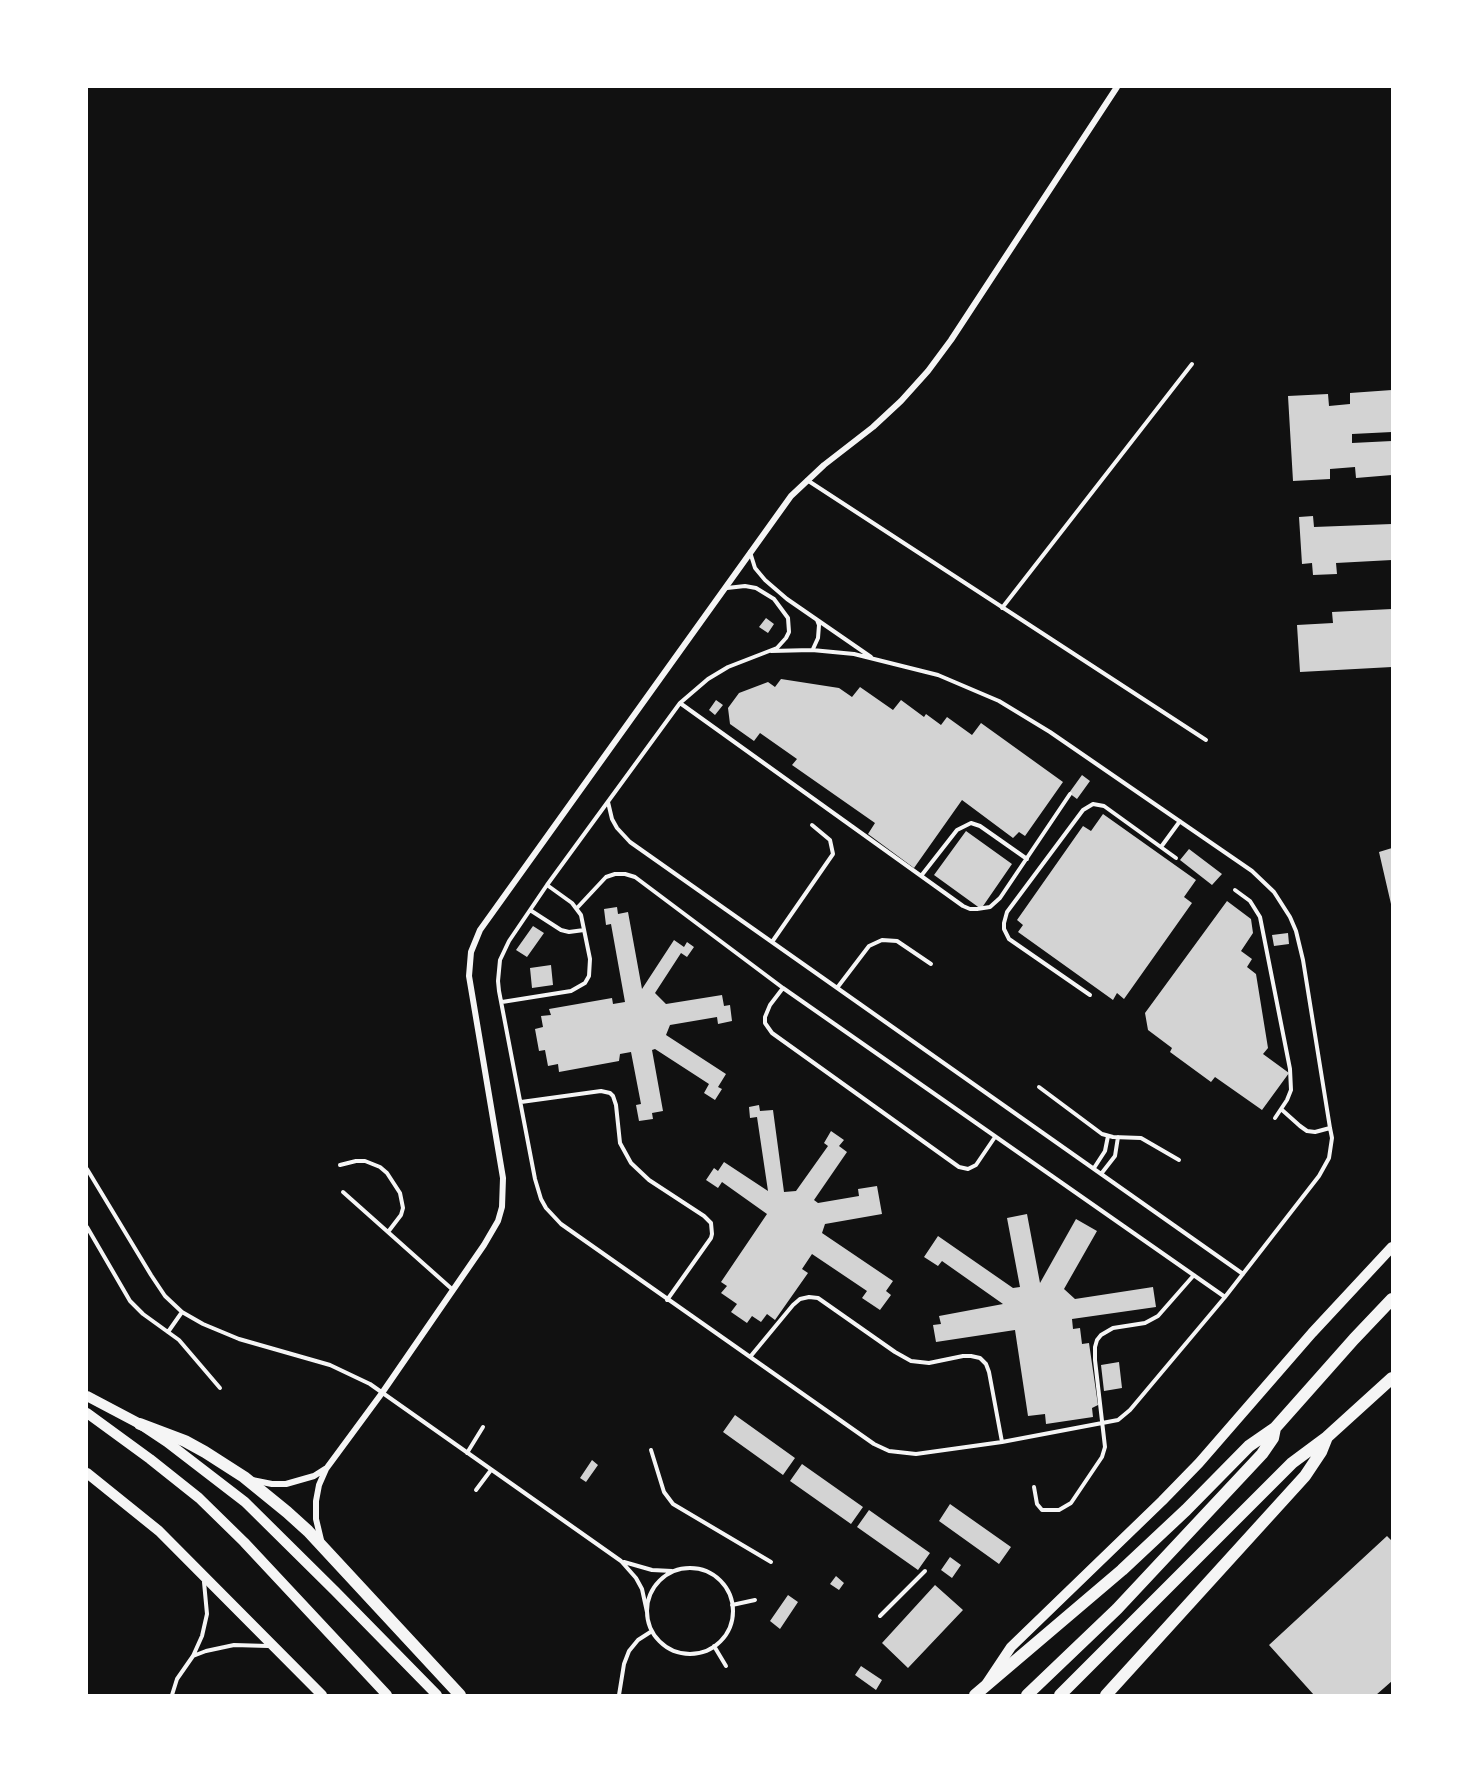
<!DOCTYPE html>
<style>
body{margin:0}
#map{position:relative;width:1479px;height:1782px;overflow:hidden;background:#111;font-family:"Fira Sans Condensed",sans-serif}
canvas{display:block}
.frame{position:absolute;inset:0;border:88px solid #fff;pointer-events:none}
</style>
<div id="map">
<canvas width="1479" height="1782"></canvas>
<div class="frame"></div>
</div>
<script>
const ctx = document.querySelector('canvas').getContext('2d');
ctx.lineJoin = 'round';
function fillPath(path, color) { ctx.fillStyle = color; ctx.fill(path, 'evenodd'); }
const shape = rows => new Path2D(rows.map(r => 'M' + r).join(''));
function trace(path, color, width, dash) { ctx.strokeStyle = color; ctx.lineWidth = width; ctx.lineCap = dash ? 'butt' : 'round'; ctx.setLineDash(dash || []); ctx.stroke(path); }
fillPath(shape([
 [1392,390,1392,432,1352,434,1352,443,1392,441,1392,475,1356,478,1355,467,1330,469,1330,479,1293,481,1288,396,1328,394,1329,406,1350,404,1350,393],
 [1313,516,1314,527,1392,524,1392,560,1336,563,1337,574,1313,575,1312,563,1302,564,1299,517],
 [1392,609,1392,667,1300,672,1297,625,1333,623,1332,612],
 [766,618,774,624,768,633,759,627],
 [781,679,839,688,852,697,860,687,893,710,901,700,924,717,926,714,941,725,947,717,972,735,981,723,1063,782,1025,836,1019,832,1013,838,962,800,914,868,868,834,875,823,792,765,797,759,760,733,754,741,730,724,728,708,739,693,768,682,775,687],
 [716,700,723,705,715,715,709,710],
 [1082,775,1090,781,1077,799,1069,793],
 [1103,814,1196,880,1184,897,1192,903,1124,999,1117,993,1113,1000,1018,932,1023,925,1017,920,1083,826,1091,831],
 [966,831,1012,864,981,909,934,875],
 [1392,848,1392,904,1391,904,1379,852],
 [1189,849,1222,874,1212,885,1180,860],
 [1227,901,1251,919,1253,933,1241,951,1252,959,1247,967,1256,974,1268,1048,1263,1054,1289,1073,1262,1110,1215,1077,1211,1082,1170,1052,1172,1048,1148,1030,1145,1013],
 [617,907,618,914,628,912,642,989,674,940,684,947,687,942,694,947,687,957,681,953,655,993,666,1004,722,995,724,1006,730,1005,732,1021,718,1024,717,1017,670,1025,666,1035,726,1074,718,1087,722,1089,715,1100,704,1093,709,1084,655,1049,652,1050,663,1111,652,1113,653,1119,639,1121,636,1105,641,1104,631,1052,620,1054,619,1061,559,1072,558,1064,548,1066,545,1050,539,1051,535,1029,543,1027,541,1016,551,1015,549,1009,612,998,613,1004,625,1002,611,924,606,925,604,909],
 [533,926,544,933,527,957,516,950],
 [1288,933,1289,944,1274,946,1272,935],
 [551,965,553,985,532,988,530,968],
 [759,1105,760,1111,773,1110,784,1192,796,1191,828,1146,824,1143,831,1131,844,1140,839,1146,847,1152,814,1200,818,1203,859,1196,858,1189,877,1186,882,1214,825,1224,822,1233,893,1281,886,1291,891,1295,880,1310,862,1298,867,1291,812,1254,802,1269,808,1273,775,1320,767,1314,761,1322,752,1316,747,1323,731,1312,737,1304,721,1293,727,1286,721,1282,767,1214,722,1182,718,1188,706,1180,714,1168,718,1171,724,1162,768,1191,757,1117,750,1118,749,1107],
 [1027,1214,1040,1283,1076,1219,1097,1231,1064,1289,1075,1299,1153,1287,1156,1307,1072,1319,1073,1329,1080,1328,1082,1344,1089,1343,1098,1405,1092,1408,1093,1417,1046,1424,1045,1414,1028,1416,1015,1330,936,1342,933,1325,941,1324,939,1316,1003,1304,942,1261,938,1266,924,1257,938,1236,1013,1288,1020,1287,1007,1218],
 [1119,1362,1122,1388,1104,1391,1101,1365],
 [735,1415,795,1458,783,1475,723,1432],
 [592,1460,598,1465,586,1482,580,1478],
 [802,1464,863,1507,851,1524,790,1481],
 [950,1504,1011,1547,999,1564,939,1521],
 [869,1510,930,1553,918,1570,857,1527],
 [1387,1536,1392,1541,1392,1681,1376,1695,1314,1695,1269,1645],
 [950,1557,961,1565,952,1578,941,1570],
 [836,1576,844,1583,839,1590,830,1584],
 [935,1585,963,1610,908,1668,882,1643],
 [788,1595,798,1602,780,1629,770,1621],
 [861,1666,882,1680,876,1690,855,1675]
]), '#d3d3d3');
trace(shape([
 [807,480,1206,740],
 [750,552,755,568,765,580,787,599,871,657],
 [727,588,745,586,756,588,774,599,788,618,789,632,786,638,777,648,728,667,708,679,680,703,547,885,509,941,500,960,498,981,499,991,535,1179,541,1199,546,1208,561,1224,874,1444,889,1451,916,1454,1002,1442,1118,1420,1130,1410,1225,1297,1319,1176,1329,1158,1332,1138,1330,1128,1303,960,1296,931,1290,917,1274,892,1252,871,1050,732,999,701,938,675,854,654,812,650,771,651],
 [1002,608,1192,364],
 [813,649,818,638,819,625,817,620],
 [680,703,963,906,970,909,977,909,990,907,1000,898,1070,794],
 [608,802,612,819,617,828,630,842,1243,1274],
 [1161,847,1180,821],
 [921,876,957,830,971,823,980,826,1027,859],
 [1235,890,1250,901,1260,917,1290,1069,1291,1090,1287,1100,1275,1118],
 [577,908,606,877,615,874,625,874,635,877,783,988,1225,1297],
 [530,910,561,930,569,932,584,930],
 [772,942,833,854,830,840,812,825],
 [783,988,770,1005,765,1017,765,1023,772,1033,959,1167,968,1169,976,1165,995,1137],
 [837,988,869,946,882,940,897,941,931,964],
 [1090,995,1009,939,1004,929,1004,923,1007,912,1083,810,1093,804,1104,806,1176,858],
 [502,1002,571,991,585,983,589,976,590,959,581,915,572,903,547,885],
 [1039,1087,1102,1134,1113,1137,1141,1138,1179,1160],
 [521,1102,601,1091,610,1093,613,1096,616,1105,620,1143,631,1163,649,1180,704,1216,711,1223,712,1234,711,1238,667,1300],
 [1281,1109,1300,1126,1307,1131,1315,1132,1330,1128],
 [340,1165,356,1161,365,1161,380,1167,387,1173,400,1193,403,1208,401,1215,388,1232],
 [1094,1168,1105,1151,1108,1136],
 [87,1169,151,1275,165,1296,182,1312,203,1324,239,1339,330,1365,370,1384,621,1561,636,1578,642,1589,647,1612],
 [1101,1174,1115,1156,1118,1137],
 [343,1192,453,1290],
 [87,1227,130,1301,143,1314,179,1340,220,1388],
 [168,1332,182,1312],
 [750,1357,793,1305,800,1299,809,1297,818,1298,895,1352,911,1361,929,1363,963,1356,971,1356,980,1358,986,1364,989,1372,1002,1442],
 [651,1450,664,1492,673,1504,771,1562],
 [467,1453,483,1427],
 [1034,1487,1037,1504,1042,1510,1059,1510,1071,1503,1102,1457,1105,1447,1095,1360,1095,1347,1097,1340,1101,1335,1113,1328,1145,1323,1158,1316,1194,1275],
 [476,1490,491,1470],
 [624,1562,652,1570,672,1571],
 '647 1611a43 43 0 1 1 86 0a43 43 0 1 1-86 0Z',
 [732,1605,755,1600],
 [880,1616,925,1571],
 [714,1646,726,1666],
 [193,1656,206,1651,234,1645,268,1646],
 [172,1695,177,1679,193,1656,202,1636,207,1614,204,1582],
 [619,1695,624,1664,629,1651,638,1640,652,1631]
]), '#f5f5f5', 4);
trace(shape([
 [252,1480,272,1484,286,1484,314,1476,325,1469],
 [321,1540,316,1519,316,1501,319,1485,326,1469,382,1393,484,1245,498,1221,502,1207,503,1178,469,976,471,952,480,930,791,496,824,465,873,427,901,401,928,371,951,340,1117,87]
]), '#f5f5f5', 6);
trace(shape([
 [87,1396,140,1424,167,1442,245,1502,335,1591,437,1695],
 [87,1413,150,1459,199,1498,244,1542,387,1695],
 [87,1473,159,1531,322,1695],
 [987,1683,1011,1647,1162,1501,1199,1463,1312,1333,1392,1247]
]), '#f5f5f5', 10);
trace(shape([
 [140,1424,185,1441,205,1452,244,1477,287,1512,308,1531,460,1695],
 [975,1695,1122,1570,1186,1510,1249,1446,1275,1428],
 [1027,1695,1117,1609,1262,1454,1273,1438,1275,1428,1354,1339,1392,1299],
 [1060,1695,1292,1463,1327,1437,1392,1378],
 [1106,1695,1305,1476,1321,1452,1327,1437]
]), '#f5f5f5', 12);
</script>
